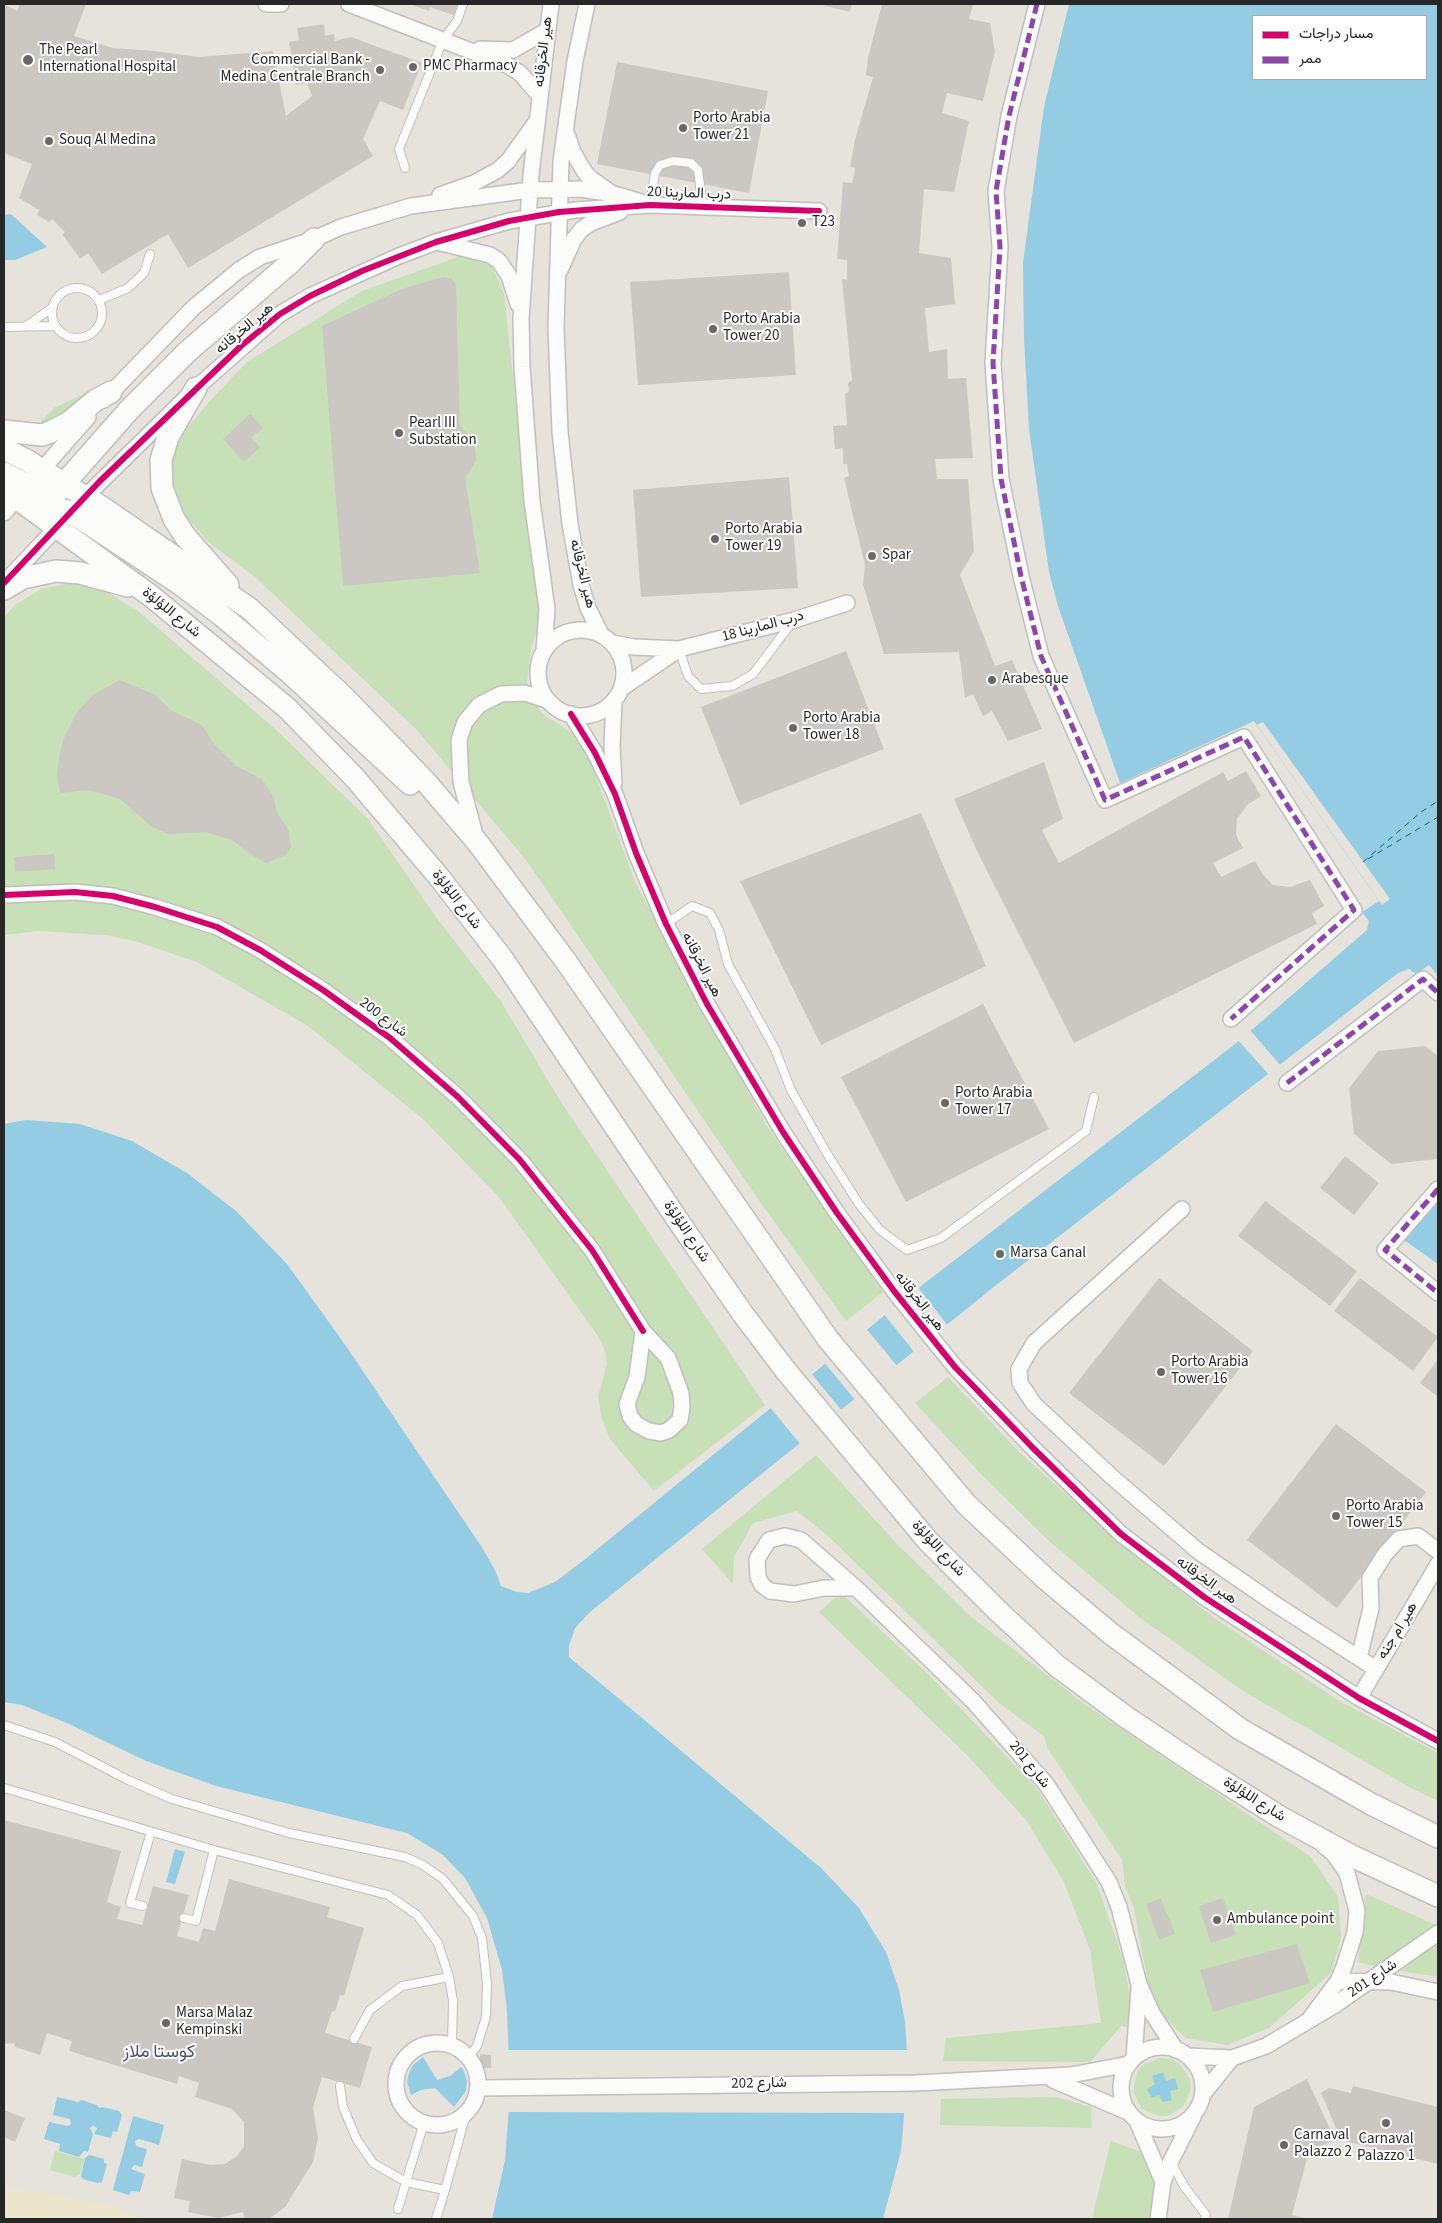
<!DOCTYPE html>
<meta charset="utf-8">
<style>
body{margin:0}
#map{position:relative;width:1442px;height:2223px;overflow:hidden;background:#e6e2dc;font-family:"Source Sans 3",Vazirmatn,sans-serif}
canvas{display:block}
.frame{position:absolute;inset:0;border:5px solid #272727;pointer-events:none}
.legend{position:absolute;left:1252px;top:15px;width:175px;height:65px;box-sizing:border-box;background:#fff;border:1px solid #a9a9a9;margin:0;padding:6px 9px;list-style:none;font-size:15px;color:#272727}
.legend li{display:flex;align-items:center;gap:10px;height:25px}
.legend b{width:25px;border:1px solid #a9a9a9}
</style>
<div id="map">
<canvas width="1442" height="2223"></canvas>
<div class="frame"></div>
<ul class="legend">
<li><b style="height:6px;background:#d6006c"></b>مسار دراجات</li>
<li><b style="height:6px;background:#8e44ad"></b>ممر</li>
</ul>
</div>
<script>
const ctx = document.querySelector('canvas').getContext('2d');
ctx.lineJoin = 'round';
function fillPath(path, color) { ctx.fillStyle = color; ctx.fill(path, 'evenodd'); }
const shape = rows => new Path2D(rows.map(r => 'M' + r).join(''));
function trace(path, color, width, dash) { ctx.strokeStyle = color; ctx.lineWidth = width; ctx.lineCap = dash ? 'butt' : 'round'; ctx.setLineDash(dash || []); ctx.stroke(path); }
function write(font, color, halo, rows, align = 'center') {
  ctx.font = font + ' "Source Sans 3",Vazirmatn,sans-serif'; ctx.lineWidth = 4; ctx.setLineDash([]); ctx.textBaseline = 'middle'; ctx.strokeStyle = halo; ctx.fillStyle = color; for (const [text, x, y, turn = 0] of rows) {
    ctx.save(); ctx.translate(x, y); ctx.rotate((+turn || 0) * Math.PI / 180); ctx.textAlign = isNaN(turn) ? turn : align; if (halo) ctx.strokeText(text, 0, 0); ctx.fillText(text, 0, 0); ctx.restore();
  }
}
fillPath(shape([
 [461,256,491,264,504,294,540,622,531,649,527,683,532,699,543,714,572,733,591,763,635,882,768,1128,883,1292,846,1321,763,1206,526,860,416,729,255,577,211,544,178,509,169,476,176,442,207,404,247,362,362,291],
 [108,382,95,397,42,426,41,421,54,408],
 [66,584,81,584,109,593,138,611,273,727,368,819,436,917,500,1000,559,1099,765,1405,654,1491,610,1439,602,1419,598,1397,607,1364,605,1351,600,1339,499,1197,423,1119,308,1026,197,962,135,941,105,935,38,931,4,935,4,617,15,605,41,589],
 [948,1377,1021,1454,1124,1546,1217,1620,1336,1699,1438,1753,1438,1801,1409,1787,1243,1691,1139,1617,1048,1540,981,1474,915,1403],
 [816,1455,896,1543,970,1616,1086,1705,1311,1857,1338,1897,1341,1936,1332,1972,1269,2028,1227,2045,1186,2038,1167,2020,1150,1994,1134,1909,1125,1886,1122,1860,1048,1749,1044,1736,999,1703,827,1535,797,1511,753,1523,734,1557,733,1584,702,1549],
 [841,1593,929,1675,1038,1790,1096,1882,1124,1962,1130,1999,1127,2027,1121,2026,1090,2062,943,2061,946,2038,1101,2023,1090,1950,1064,1882,1026,1820,966,1754,819,1612],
 [1366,1894,1436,1925,1377,1967,1358,1962],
 [1438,1940,1438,1977,1401,1971,1430,1946],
 [1160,2058,1170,2059,1179,2063,1190,2079,1191,2089,1184,2106,1168,2116,1158,2116,1141,2108,1133,2091,1137,2072,1143,2065],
 [1056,2097,1091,2107,1092,2128,940,2125,941,2099],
 [1111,2141,1147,2154,1159,2186,1153,2219,1092,2219],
 [55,2151,84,2159,80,2174,75,2177,50,2170]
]), '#c7e0b7');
fillPath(shape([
 [4,2188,51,2193,121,2209,142,2219,4,2219]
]), '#eae5cb');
fillPath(shape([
 [1069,4,1438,4,1438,976,1429,965,1416,974,1409,969,1398,973,995,1286,590,1612,575,1628,569,1646,569,1657,821,1868,859,1908,886,1952,899,1990,905,2022,908,2068,901,2151,883,2219,492,2219,505,2160,510,2095,507,2010,502,1970,487,1918,465,1878,443,1855,407,1833,216,1786,146,1761,69,1724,22,1705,4,1702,4,1124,26,1120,80,1124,132,1141,187,1173,236,1211,287,1264,346,1346,481,1546,495,1570,501,1586,517,1592,528,1593,555,1582,584,1560,912,1293,1239,1041,1367,930,1369,921,1362,912,1379,901,1254,721,1120,783,1058,606,1049,572,1029,429,1024,339,1023,263,1044,107],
 [1253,16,1426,16,1426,79,1253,79],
 [10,214,12,215,47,247,15,260,4,260,4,215],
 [1438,1200,1438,1264,1404,1240],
 [175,1849,185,1852,175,1884,166,1882],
 [423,2057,437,2080,450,2076,461,2067,464,2071,467,2081,466,2091,454,2107,435,2088,421,2090,411,2095,407,2082,409,2073,413,2065],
 [1163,2072,1166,2081,1175,2078,1178,2089,1170,2091,1172,2100,1163,2102,1159,2095,1152,2098,1147,2089,1155,2084,1152,2076],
 [57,2097,78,2102,81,2100,97,2105,99,2108,103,2107,119,2111,122,2115,117,2132,113,2131,111,2138,94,2134,97,2128,93,2125,90,2128,93,2134,88,2152,84,2151,79,2157,59,2151,60,2144,44,2139,49,2122,68,2126,71,2124,70,2119,53,2115],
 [133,2116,164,2125,159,2145,139,2139,135,2141,136,2146,147,2149,142,2167,134,2165,131,2169,145,2174,140,2192,131,2191,129,2195,113,2190],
 [89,2155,104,2159,104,2163,107,2164,102,2182,97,2183,83,2179,81,2176,85,2158]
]), '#94cce4');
fillPath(shape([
 [1263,722,1390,899,1382,905,1257,725],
 [1249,1029,1282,1067,1270,1076,1237,1039],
 [917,1286,948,1326,915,1353,883,1313],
 [865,1327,898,1367,856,1401,823,1361],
 [810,1372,843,1412,801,1445,768,1405],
 [507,2050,910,2050,908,2113,506,2112]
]), '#e6e2dc');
trace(shape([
 [1368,859,1438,817],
 [1363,862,1421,812,1438,801]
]), '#14608f', 1, [6, 5]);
fillPath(shape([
 [4,4,17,11,20,4,86,4,74,36,113,48,154,51,199,57,273,51,286,116,312,96,307,83,296,85,289,42,299,40,297,28,324,24,325,36,334,34,335,41,351,37,422,63,403,110,380,101,363,139,373,156,188,268,168,234,102,274,88,253,80,259,63,235,65,232,52,219,49,222,37,215,39,210,19,198,32,164,4,153],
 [410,4,460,4,456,16,430,7,429,11],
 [818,4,852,4,850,12],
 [882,4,973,4,969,19,990,23,995,51,983,101,947,93,942,113,969,121,954,192,924,189,919,253,951,258,955,304,925,308,929,352,947,349,948,379,966,378,973,458,935,459,937,479,968,479,974,551,960,575,995,666,1012,660,1042,729,1008,741,992,711,983,716,973,694,965,698,959,652,884,654,863,585,865,565,844,478,849,476,847,464,843,464,843,448,835,449,833,426,847,425,845,394,849,391,848,383,852,380,842,279,847,280,847,260,837,259,843,182,852,183,855,168,850,167,855,140,873,77,866,75,868,58],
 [617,62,768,91,749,193,597,164],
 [789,272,796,375,638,385,630,282],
 [443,277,451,278,456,285,460,426,474,440,476,461,465,478,480,573,343,586,322,326,402,289],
 [250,414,263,428,251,438,260,447,244,462,223,439],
 [789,477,798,588,641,597,633,490],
 [846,651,884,749,740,805,701,707],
 [120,680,154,694,172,711,202,725,214,744,236,766,262,779,273,796,278,814,289,831,291,847,286,855,266,863,252,855,232,840,206,832,169,834,152,827,120,799,88,790,60,793,57,776,59,757,64,738,77,712,94,694],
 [1044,762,1063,819,1042,830,1059,863,1223,772,1228,781,1246,771,1261,796,1247,805,1237,819,1236,835,1243,848,1213,863,1221,877,1255,861,1263,875,1273,885,1290,887,1310,880,1324,906,1312,913,1317,924,1074,1043,977,851,954,799],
 [921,813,986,966,821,1045,740,881],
 [54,854,55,869,15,872,14,857],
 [983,1004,1049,1129,906,1202,841,1077],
 [1425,1046,1438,1056,1438,1159,1391,1164,1354,1134,1349,1088,1378,1051],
 [1345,1156,1379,1183,1354,1215,1320,1188],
 [1265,1201,1357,1271,1330,1306,1238,1236],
 [1159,1278,1253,1351,1164,1466,1069,1393],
 [1360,1278,1438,1337,1413,1371,1334,1311],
 [1438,1359,1438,1397,1420,1383],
 [1336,1424,1426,1492,1337,1608,1247,1540],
 [4,1820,121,1851,107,1902,121,1907,117,1919,142,1925,153,1886,189,1895,177,1936,199,1942,203,1928,215,1931,229,1879,330,1907,327,1917,364,1928,344,1996,340,1995,335,2012,332,2011,325,2033,372,2047,360,2088,322,2077,313,2108,318,2138,313,2162,285,2207,269,2219,245,2219,243,2212,218,2218,188,2212,190,2201,174,2198,182,2159,210,2165,225,2164,238,2155,244,2146,244,2122,232,2109,195,2097,199,2083,179,2076,177,2084,69,2051,72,2041,47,2033,40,2055,15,2047,14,2043,4,2044],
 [1161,1898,1175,1934,1159,1940,1146,1904],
 [1223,1898,1236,1935,1211,1943,1199,1906],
 [1297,1944,1310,1983,1213,2012,1200,1970],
 [480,2054,491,2055,491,2068,485,2068,480,2062],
 [1307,2079,1335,2140,1309,2151,1292,2215,1309,2219,1228,2219,1254,2107],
 [1353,2086,1438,2107,1438,2164,1341,2140,1321,2093,1329,2088,1351,2093],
 [4,2110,25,2118,15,2142,4,2137]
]), '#cbc8c3');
const lane = shape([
 [405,168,399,149,443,40,457,21,463,4],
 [650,205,655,173,660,165,673,161,691,163,698,170,703,207],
 '52 313a25 25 0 1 1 50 0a25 25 0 1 1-50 0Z',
 [99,300,128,288,144,273,150,254],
 [26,326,52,308],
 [4,327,55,326],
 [679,649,688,676,701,689,732,686,753,674,793,621],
 [666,924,692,906,710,913,719,930,728,964,775,1049,791,1090,826,1152,859,1204,880,1230,907,1250,941,1238,1086,1131,1094,1097],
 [4,1725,55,1742,128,1780,172,1799,289,1833,405,1857,423,1865,443,1879,473,1916,482,1938,487,1983,486,2017,477,2046,469,2057],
 [4,1788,214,1850,388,1895,417,1915,438,1943,449,1977,453,2001,452,2045],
 [143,1906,130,1903,151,1832],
 [184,1918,196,1921,214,1850],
 [354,2039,370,2010,402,1986,449,1977],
 [340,2086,343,2107,357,2140,373,2163,406,2182,424,2123],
 [1171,2162,1184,2186,1206,2215,1205,2219],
 [445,2190,466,2114],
 [398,2209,406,2182,445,2190,436,2219]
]);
const street = shape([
 [266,4,281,4],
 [349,4,507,65,520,73,539,95],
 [587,4,575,61,561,161,556,328,560,432,570,524,581,585,588,608,601,634],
 [1037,4,1009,116,996,191,1000,247,993,363,1001,479,1021,576,1041,656,1105,800,1244,737,1354,910,1231,1019],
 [480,49,513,50,546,31],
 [567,134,573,152,584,171,589,177,610,192],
 [440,195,474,183,498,170,508,161,536,122],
 [437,242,490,255,499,261,509,276,518,304],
 [560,270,574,239,582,229,591,223,620,212],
 [104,400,194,307,239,270,260,257,314,239,341,227,411,206,530,190,580,189,614,194,641,202],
 [78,504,196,388,280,314,310,296,399,256,436,242,509,221,576,210,650,205,819,211],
 [4,513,88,417],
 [5,582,63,521],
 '538 673a43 43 0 1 1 86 0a43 43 0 1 1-86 0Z',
 [612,643,634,647,679,649,794,620,847,603],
 [544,651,547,609,532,501,522,367,521,319,531,175,551,4],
 [622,688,678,650],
 [571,714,595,753,615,794,636,853,666,924,707,1004,783,1132,837,1213,894,1291,955,1367,1032,1447,1121,1534,1204,1597,1359,1698,1438,1741],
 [614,783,612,747,614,700],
 [475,835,461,782,459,740,465,722,479,705,501,694,525,693,549,701],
 [4,895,75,892,113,896,155,907,217,927,260,950,323,990,390,1038,458,1097,520,1160,592,1250,643,1331],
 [1287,1083,1423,979,1438,993],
 [1438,1189,1385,1250,1438,1293],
 [1182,1209,1034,1343,1019,1369,1020,1383,1034,1404,1112,1477,1198,1551,1275,1604,1376,1669],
 [643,1331,668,1358,681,1393,682,1407,680,1420,669,1430,661,1433,649,1431,636,1424,630,1416,627,1404,637,1377,643,1331],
 [785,1536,801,1540,856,1588,824,1588,794,1594,770,1591,762,1585,758,1577,757,1559,769,1540,785,1536],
 [856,1588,973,1701,1047,1785,1109,1882,1119,1907,1139,1984,1152,2013,1176,2050],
 [1359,1658,1371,1608,1370,1578,1385,1554,1399,1539,1418,1536,1438,1551],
 [1359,1698,1438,1564],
 [1338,1981,1391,1982,1438,1992],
 [1311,2017,1338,1981,1344,1967,1355,1932,1357,1911,1347,1873,1333,1853,1325,1847],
 '396 2084a41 41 0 1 1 82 0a41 41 0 1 1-82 0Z',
 '1121 2088a41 41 0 1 1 82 0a41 41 0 1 1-82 0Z',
 [1187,2056,1232,2058,1266,2046,1335,2005,1438,1933],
 [1134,2058,1139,1988],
 [1053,2080,1128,2112],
 [479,2088,916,2083,1071,2075,1129,2064],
 [1203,2094,1232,2058],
 [1137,2121,1163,2182],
 [1158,2219,1163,2182,1171,2161,1193,2117]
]);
const secondary = shape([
 [196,388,168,437,161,460,162,488,174,519,185,536,228,585],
 [4,431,42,435,48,433,68,423,96,400,111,392],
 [4,449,26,460,103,508,250,609,347,700,425,781,478,843,565,960,828,1339,966,1504,1047,1580,1110,1633,1240,1729,1371,1804,1438,1837],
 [4,473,52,498],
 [4,489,151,596,287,708,354,777,439,877,502,958,681,1225,743,1314,786,1371,928,1541,998,1611,1057,1666,1126,1717,1199,1766,1280,1817,1354,1857,1438,1896],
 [55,494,129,410,187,352,289,264,314,239],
 [24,500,71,512,180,584,221,615,290,673,410,784],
 [4,589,23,578,56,571,80,573,128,586]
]);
trace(lane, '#c0bebe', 10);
trace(street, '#c0bebe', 18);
trace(secondary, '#c0bebe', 24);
trace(lane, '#fbfbfa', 8);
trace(street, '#fbfbfa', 15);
trace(secondary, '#fbfbfa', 21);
trace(shape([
 [1037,4,1009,116,996,191,1000,247,993,363,1001,479,1021,576,1041,656,1105,800,1244,737,1354,910,1231,1019],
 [1287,1083,1423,979,1438,993],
 [1438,1189,1385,1250,1438,1293]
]), '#8e44ad', 5, [10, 5]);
trace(shape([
 [4,583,100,481,241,346,280,314,310,296,362,271,436,242,509,221,559,212,650,205,819,211],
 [571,714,595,753,615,794,636,853,666,924,707,1004,783,1132,837,1213,894,1291,955,1367,1032,1447,1121,1534,1204,1597,1359,1698,1438,1741],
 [4,895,75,892,113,896,155,907,217,927,260,950,323,990,390,1038,458,1097,520,1160,592,1250,643,1331]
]), '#d6006c', 6);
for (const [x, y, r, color] of [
 [28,60,6,"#6a6866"],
 [413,67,5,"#6a6866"],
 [380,70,5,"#6a6866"],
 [683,128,5,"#6a6866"],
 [49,141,5,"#6a6866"],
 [802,223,5,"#6a6866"],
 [713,329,5,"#6a6866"],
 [399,433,5,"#6a6866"],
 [715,539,5,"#6a6866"],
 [872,556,5,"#6a6866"],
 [992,680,5,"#6a6866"],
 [793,728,5,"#6a6866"],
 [945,1103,5,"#6a6866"],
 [1000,1254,5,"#6a6866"],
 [1161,1372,5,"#6a6866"],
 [1336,1516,5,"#6a6866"],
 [1217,1920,5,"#6a6866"],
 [166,2023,5,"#6a6866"],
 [1386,2123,5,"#6a6866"],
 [1284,2145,5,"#6a6866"]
]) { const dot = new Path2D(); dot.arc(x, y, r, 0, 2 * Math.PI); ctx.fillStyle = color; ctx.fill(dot); trace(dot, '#fff', 2); }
write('15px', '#272727', '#fff', [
 ["The Pearl",39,51],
 ["International Hospital",39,68],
 ["Commercial Bank -",370,61,"right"],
 ["Medina Centrale Branch",370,78,"right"],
 ["PMC Pharmacy",423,67],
 ["Porto Arabia",693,119],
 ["Tower 21",693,136],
 ["Souq Al Medina",59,141],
 ["T23",812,223],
 ["Porto Arabia",723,320],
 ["Tower 20",723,337],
 ["Pearl III",409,424],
 ["Substation",409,441],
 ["Porto Arabia",725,530],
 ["Tower 19",725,547],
 ["Spar",882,556],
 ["Arabesque",1002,680],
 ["Porto Arabia",803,719],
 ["Tower 18",803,736],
 ["Porto Arabia",955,1094],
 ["Tower 17",955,1111],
 ["Marsa Canal",1010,1254],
 ["Porto Arabia",1171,1363],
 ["Tower 16",1171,1380],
 ["Porto Arabia",1346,1507],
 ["Tower 15",1346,1524],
 ["Ambulance point",1227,1920],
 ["Marsa Malaz",176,2014],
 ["Kempinski",176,2031],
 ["Carnaval",1294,2136],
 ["Palazzo 2",1294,2153],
 ["Carnaval",1386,2140,"center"],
 ["Palazzo 1",1386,2157,"center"]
], 'left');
write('15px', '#272727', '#fff', [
 ["هير الخرقانه",544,52,-83],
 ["درب المارينا 20",689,194,2],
 ["هير الخرقانه",245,329,-40],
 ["هير الخرقانه",582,574,76],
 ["شارع اللؤلؤة",171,613,39],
 ["درب المارينا 18",763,627,-15],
 ["شارع اللؤلؤة",456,900,52],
 ["هير الخرقانه",701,965,63],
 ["شارع 200",383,1018,37],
 ["شارع اللؤلؤة",686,1232,56],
 ["هير الخرقانه",919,1302,52],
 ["شارع اللؤلؤة",938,1549,47],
 ["هير الخرقانه",1206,1581,36],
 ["هير ام جنه",1398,1631,-59],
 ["شارع 201",1029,1765,51],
 ["شارع اللؤلؤة",1254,1800,32],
 ["شارع 201",1373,1979,-34],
 ["شارع 202",759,2084,-1]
]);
write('18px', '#4b5175', '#fff', [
 ["كوستا ملاز",159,2053]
]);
</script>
